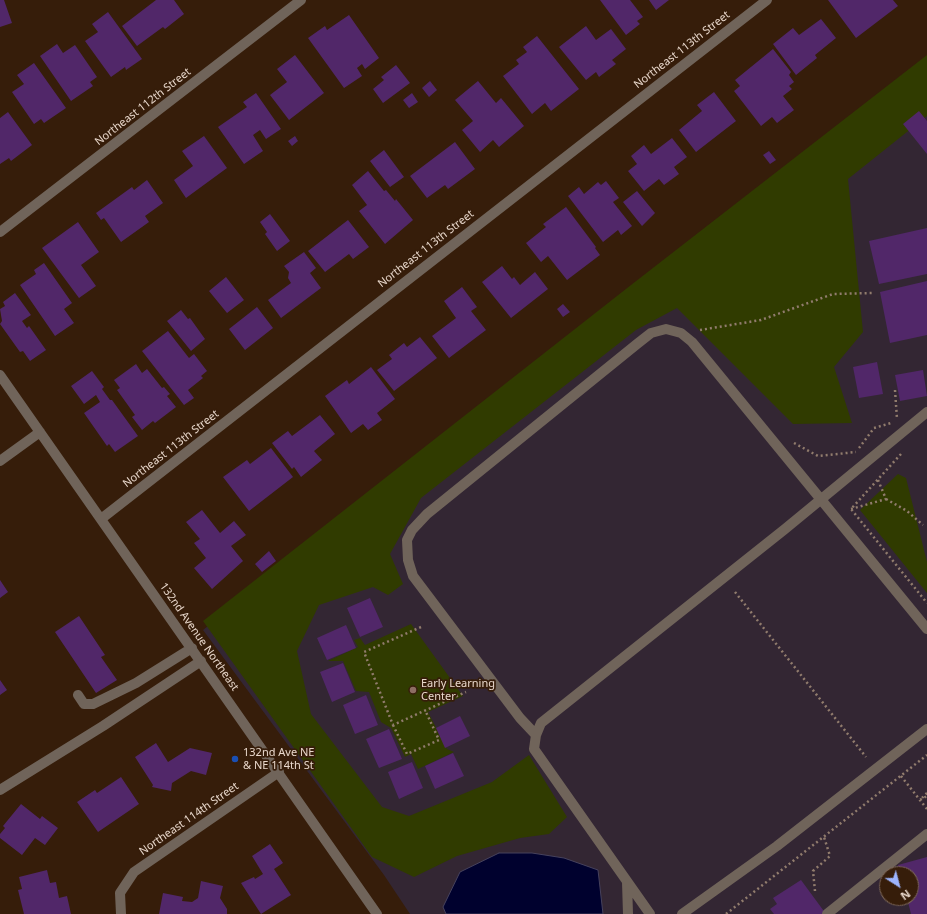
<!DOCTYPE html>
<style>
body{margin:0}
#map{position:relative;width:927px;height:914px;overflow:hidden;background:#361d0a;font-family:"Noto Sans",sans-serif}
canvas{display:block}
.north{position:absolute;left:879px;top:866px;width:40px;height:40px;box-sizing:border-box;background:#361d0a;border:1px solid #7e6858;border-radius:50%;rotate:144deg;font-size:11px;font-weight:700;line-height:16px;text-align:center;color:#e9d8cc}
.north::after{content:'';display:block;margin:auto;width:14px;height:18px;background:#9db4fd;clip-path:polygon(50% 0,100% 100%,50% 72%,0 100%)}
</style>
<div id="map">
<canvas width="927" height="914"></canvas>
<div class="north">N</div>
</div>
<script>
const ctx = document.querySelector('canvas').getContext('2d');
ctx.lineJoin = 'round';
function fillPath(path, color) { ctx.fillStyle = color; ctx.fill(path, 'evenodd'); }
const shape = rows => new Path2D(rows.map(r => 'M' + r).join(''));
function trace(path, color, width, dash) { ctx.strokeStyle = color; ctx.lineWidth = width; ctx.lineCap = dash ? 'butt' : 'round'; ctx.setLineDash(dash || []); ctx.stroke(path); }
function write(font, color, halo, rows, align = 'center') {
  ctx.font = font + ' "Noto Sans",sans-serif'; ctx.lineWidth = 3.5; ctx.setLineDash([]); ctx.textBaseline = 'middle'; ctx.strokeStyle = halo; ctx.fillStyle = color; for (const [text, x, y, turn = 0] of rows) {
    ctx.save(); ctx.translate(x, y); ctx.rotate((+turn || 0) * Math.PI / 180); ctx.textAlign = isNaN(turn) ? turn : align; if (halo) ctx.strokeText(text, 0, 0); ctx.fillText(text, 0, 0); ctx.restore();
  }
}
fillPath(shape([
 [927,63,927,914,410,914,384,875,203,630,483,408],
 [887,874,911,874,911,898,887,898]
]), '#332633');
fillPath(shape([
 [927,55,927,116,848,179,863,332,834,367,852,423,793,424,677,308,636,330,421,498,390,554,403,584,388,595,373,587,319,605,297,651,311,714,382,807,409,816,492,782,529,755,567,817,549,834,520,838,457,856,414,877,372,857,203,621,631,285],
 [898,474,906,478,927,562,927,593,860,510],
 [411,624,463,696,428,712,447,749,454,752,418,769,411,754,405,757,391,728,381,722,369,692,356,691,343,661,328,661,358,647,354,640,360,638,365,645]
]), '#303b00');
const water = shape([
 [499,853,532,853,564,858,598,870,603,914,446,914,443,907,460,872,499,853]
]);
fillPath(water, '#00012e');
trace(water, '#46425d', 1);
fillPath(shape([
 [0,0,4,0,12,23,0,27],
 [156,0,174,0,184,14,165,29,163,27,137,46,122,26],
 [600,0,630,0,643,17,637,21,640,24,626,35],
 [649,0,669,0,656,10],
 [828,0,893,0,898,6,856,38],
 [108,12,142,59,126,70,125,67,111,77,85,41,98,32,92,24],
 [349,15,379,58,365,69,362,64,357,68,362,76,344,88,308,38,325,26,327,30],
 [821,19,836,38,815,55,817,58,796,75,773,44,793,28,799,35],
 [586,26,596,40,611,29,626,49,612,60,616,64,599,77,596,72,586,80,559,47],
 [537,36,579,89,551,111,545,103,532,114,503,76,519,64,516,60,527,52,523,47],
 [57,44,63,53,75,45,97,77,90,82,93,86,71,101,40,56],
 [773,49,791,72,789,75,794,82,789,86,792,89,783,96,794,110,777,123,772,117,761,126,734,91,740,86,735,80],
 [295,55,324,93,289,120,270,95,287,82,277,69],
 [34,63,66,108,44,123,41,119,34,124,12,92,24,84,17,75],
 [396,65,410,83,383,103,373,89,384,80,381,77],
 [430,81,437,90,429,97,422,88],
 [478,81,496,103,501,98,524,126,499,147,493,140,480,152,462,130,473,121,455,100],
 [714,92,736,121,696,152,679,130,702,111,697,105],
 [256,93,281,129,266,139,260,130,253,135,263,151,244,164,218,127,247,107,243,102],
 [412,93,418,102,409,108,403,100],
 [919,111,927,121,927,154,903,124],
 [8,112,32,145,11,161,9,158,0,164,0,118],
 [204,136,227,168,186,198,174,180,193,166,182,151],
 [295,136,298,141,292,146,288,141],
 [672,138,687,157,674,167,679,174,664,185,659,179,644,191,628,171,637,164,631,156,644,145,651,154],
 [455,142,475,169,448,189,445,185,427,198,410,176],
 [384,150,404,177,390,187,370,161],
 [769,151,776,160,770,164,763,155],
 [368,171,384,191,386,190,395,201,396,199,413,220,385,244,359,211,367,205,352,185],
 [147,180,163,203,145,216,149,222,121,242,104,218,101,220,96,213,132,187,134,190],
 [606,181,619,198,613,202,632,226,621,235,618,230,603,242,568,196,579,187,584,194,598,182,601,185],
 [637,191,655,213,642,226,623,202],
 [566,207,596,247,595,248,600,255,567,280,548,256,541,262,526,243,546,227,543,224],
 [270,214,290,241,277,251,265,234,267,232,260,222],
 [348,220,369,247,353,259,349,254,325,272,308,251],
 [78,222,99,252,81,265,96,286,79,298,42,248],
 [927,228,927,274,879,284,869,241],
 [304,252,316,268,310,273,321,288,281,318,268,300,291,283,288,278,289,272,284,266],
 [44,263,72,303,64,309,74,323,55,336,20,285,36,274,34,270],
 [502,266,512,279,514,277,520,285,535,272,548,289,511,318,482,282],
 [226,277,244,300,227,313,209,291],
 [927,281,927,335,890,343,880,292],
 [462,287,477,307,471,311,486,330,449,358,432,336,456,318,444,301],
 [15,293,31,315,22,321,27,328,29,326,46,350,30,361,23,351,20,352,0,324,2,321,0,309,5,306,3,302],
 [563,304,570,312,563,317,557,309],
 [257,307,273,328,245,350,229,329],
 [181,310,188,319,190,318,205,339,191,351,167,321],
 [168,331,189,358,194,354,207,371,201,376,203,378,188,390,194,398,184,405,142,351],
 [420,337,437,358,394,391,377,370,392,359,389,355,404,343,407,347],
 [877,362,883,394,859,398,853,367],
 [136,364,142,373,147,369,162,388,164,387,170,394,167,396,176,407,155,423,153,421,142,430,132,417,135,415,117,390,120,388,114,380],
 [371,367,395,399,377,413,382,420,368,430,363,424,351,433,325,396,347,380,349,384],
 [923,370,927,396,900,401,895,375],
 [92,371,104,387,102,389,110,400,112,400,138,436,115,452,109,444,107,446,84,413,100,402,96,395,84,404,71,386],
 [320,415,335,434,314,451,322,460,301,477,294,467,292,469,272,443,288,431,292,436],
 [271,448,293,477,249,511,223,477,247,460,250,464],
 [202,510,220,533,234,521,246,535,231,546,243,561,212,589,194,568,206,558,194,543,200,539,186,522],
 [269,551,276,561,262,572,255,564],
 [0,580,8,592,0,598],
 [370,598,383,627,360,637,347,608],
 [79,616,105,655,101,657,117,680,96,693,55,632],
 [346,625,356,648,327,660,317,638],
 [343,663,355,692,332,702,320,672],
 [0,680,7,690,0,695],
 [366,695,378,725,355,734,343,705],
 [460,716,470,736,445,748,436,728],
 [389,729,402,759,379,768,366,739],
 [156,743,168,762,190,748,212,753,206,775,191,771,172,783,171,791,152,787,153,785,135,757],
 [453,753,464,776,435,789,425,766],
 [412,762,423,788,399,799,388,772],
 [121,777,139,804,98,832,77,802,95,790,97,793],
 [21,804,40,819,42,816,58,828,45,845,35,838,22,855,0,838,0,834,5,828,3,826],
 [270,844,283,863,274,869,291,895,261,914,241,883,254,877,255,879,263,874,252,856],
 [927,857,927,914,911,914,907,898,911,898,911,874,900,874,898,865],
 [47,870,50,883,56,882,59,898,67,896,71,914,24,914,18,890,22,889,19,877],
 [801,880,826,914,774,914,770,909,777,904,773,898],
 [201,881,223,886,220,898,227,909,227,914,159,914,163,893,183,897,182,901,192,902,198,898]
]), '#512769');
trace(shape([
 [700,330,761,320,833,294,872,293],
 [895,390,897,419],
 [794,443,818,456,856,452],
 [859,448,874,428,891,423],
 [901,454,851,509,927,603],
 [886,499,907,511,923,525],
 [851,509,886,499,878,480],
 [735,592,866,757],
 [421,627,364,652,393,725,466,692],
 [393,725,407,754,439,740,425,710],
 [901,776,927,809],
 [927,793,920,800,927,796],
 [815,891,813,871,830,856,824,837],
 [726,914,927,755]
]), '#917c6d', 2.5, [2, 3]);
trace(shape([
 [0,232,301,0],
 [0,375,377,914],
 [0,461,40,432],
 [101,519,767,0],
 [78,695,84,704,93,704,136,683,192,648],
 [536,735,520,718,413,576,408,560,407,540,412,530,427,514,637,344,651,333,666,329,681,333,692,342,927,629],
 [0,790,103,726,201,661],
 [627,882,628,914],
 [121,914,120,893,134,872,279,772],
 [650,914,534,749,536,735,541,723,785,529,927,412],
 [682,914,777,846,927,729],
 [827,914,927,834]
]), '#70645a', 10);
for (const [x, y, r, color] of [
 [413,690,4,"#8d6e63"],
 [235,759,4,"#1a4fb4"]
]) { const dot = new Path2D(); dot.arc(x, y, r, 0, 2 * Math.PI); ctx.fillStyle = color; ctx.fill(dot); trace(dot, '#361d0a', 1.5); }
write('11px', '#e9d8cc', '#361d0a', [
 ["Northeast 113th Street",682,50,-38],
 ["Northeast 112th Street",143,107,-38],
 ["Northeast 113th Street",426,249,-38],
 ["Northeast 113th Street",171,449,-38],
 ["132nd Avenue Northeast",199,637,55],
 ["Northeast 114th Street",189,819,-35]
]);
write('11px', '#e9d8cc', '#361d0a', [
 ["Early Learning",421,684],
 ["Center",421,697],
 ["132nd Ave NE",243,753],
 ["& NE 114th St",243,766]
], 'left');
</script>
